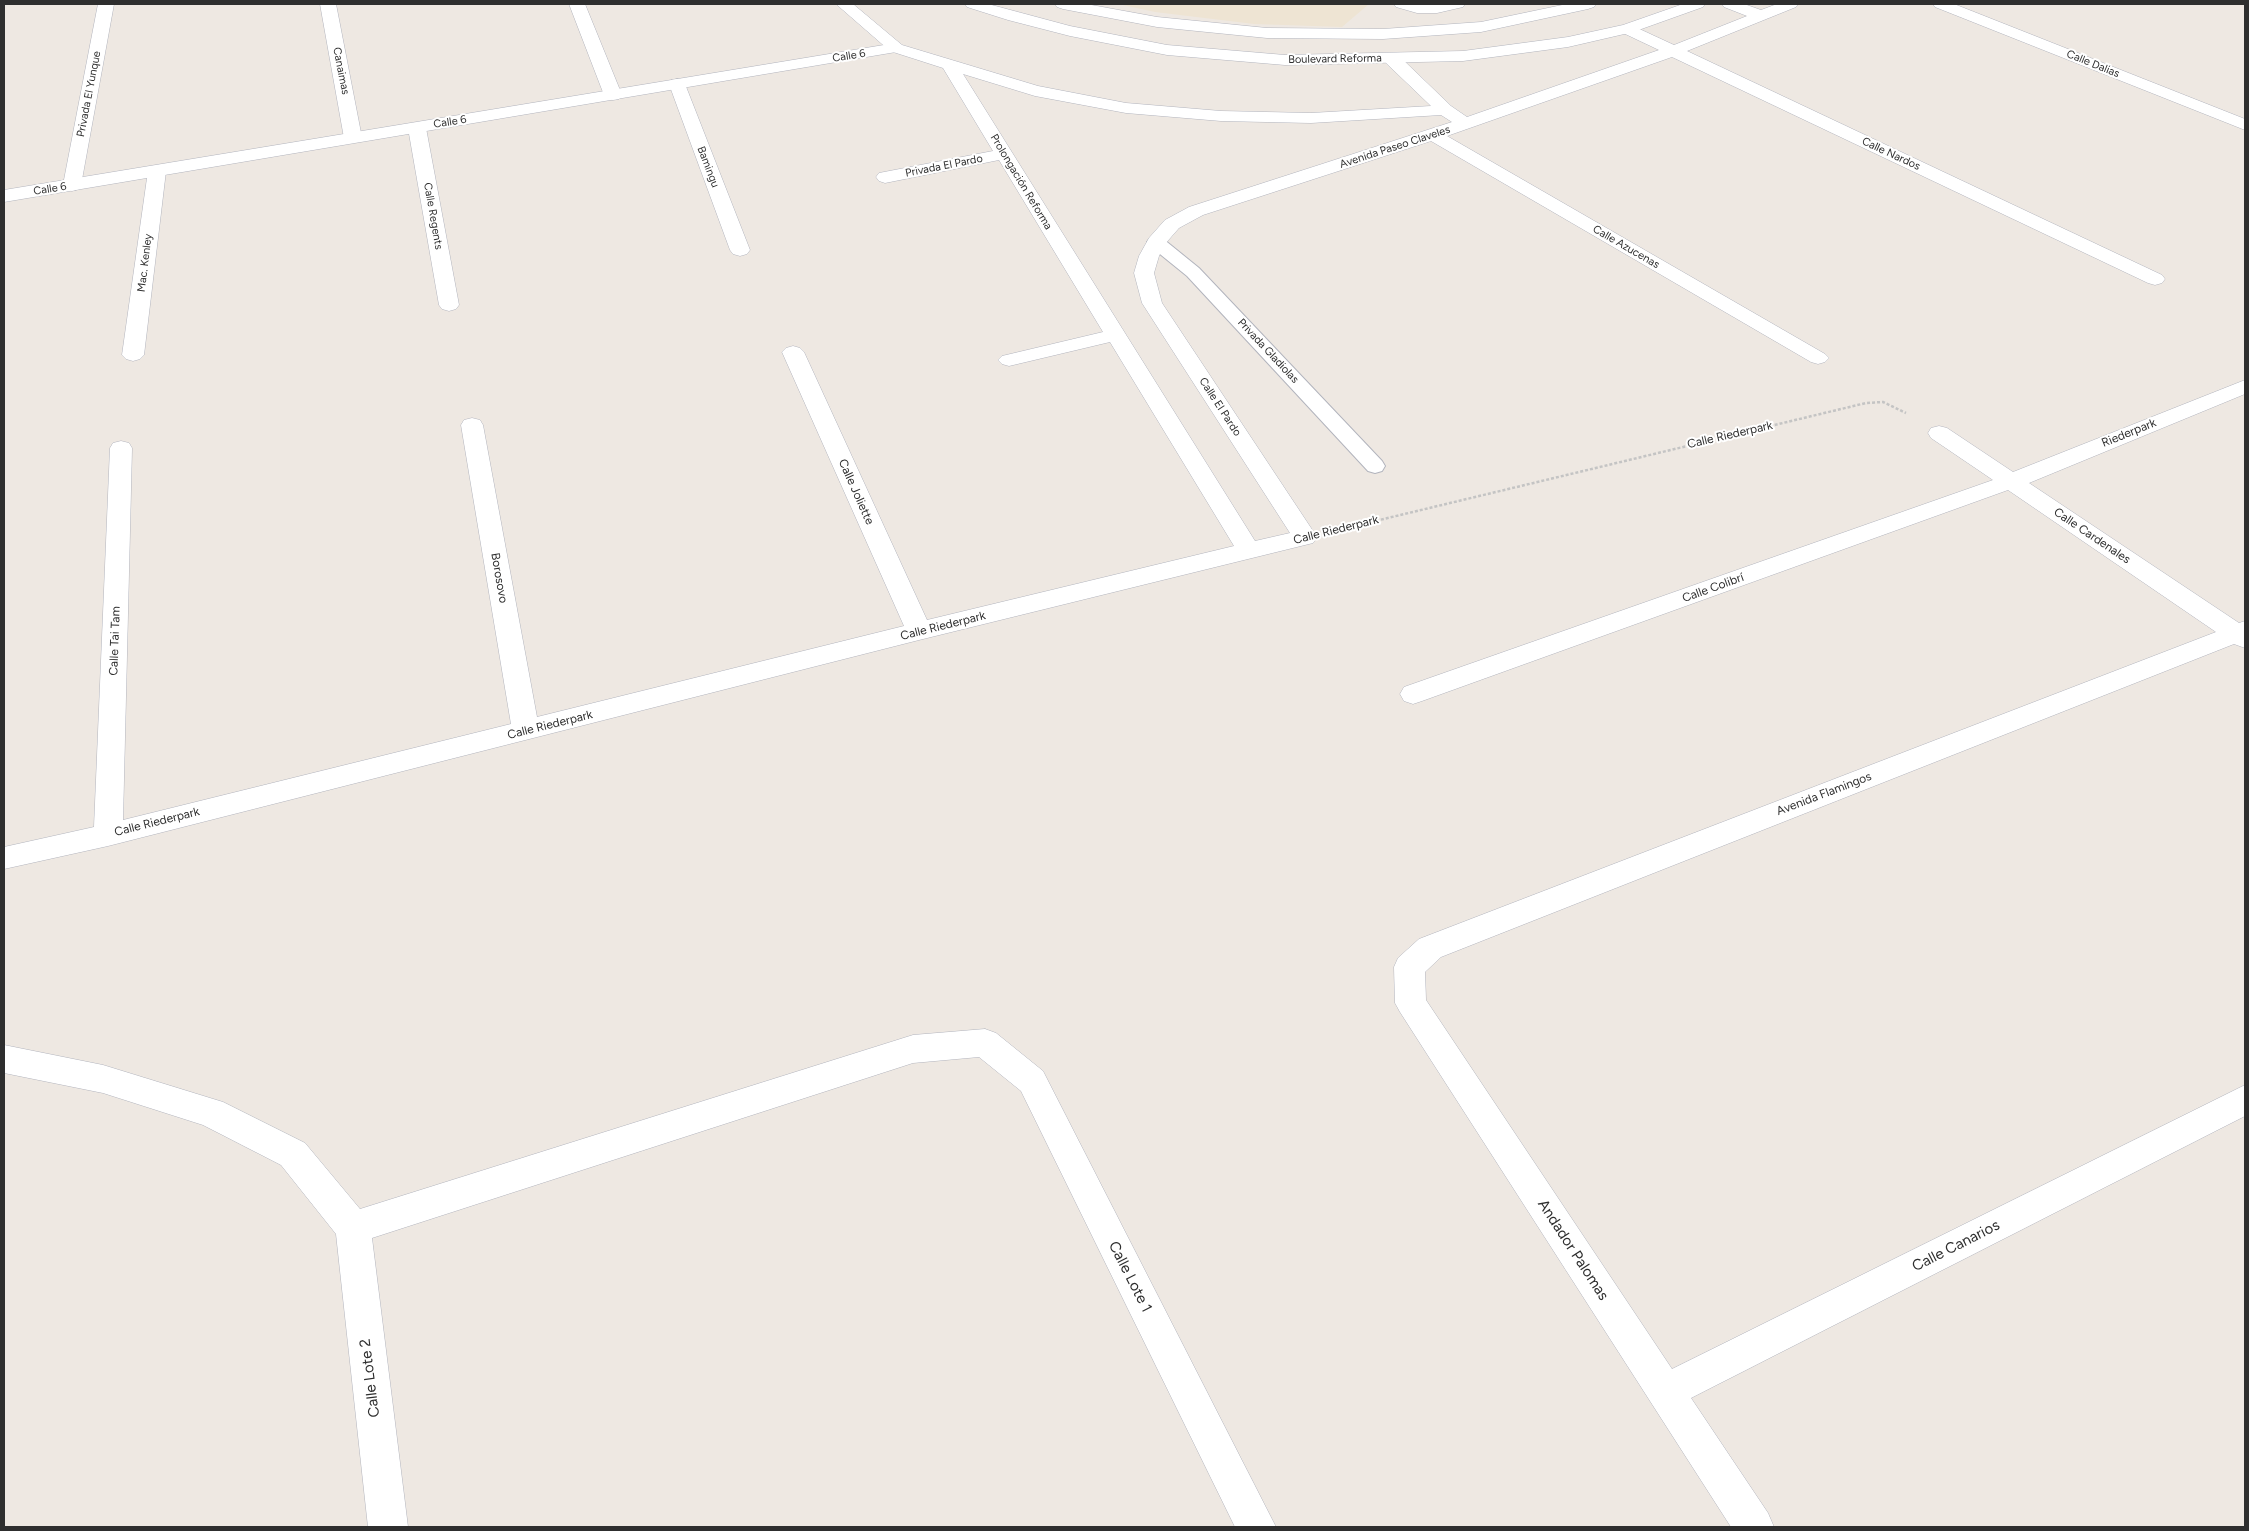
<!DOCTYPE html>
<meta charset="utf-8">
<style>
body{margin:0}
#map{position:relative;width:2249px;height:1531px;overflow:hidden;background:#eee8e2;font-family:Figtree,sans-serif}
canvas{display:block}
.frame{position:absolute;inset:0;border:5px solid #2e2e2e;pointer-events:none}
</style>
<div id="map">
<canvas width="2249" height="1531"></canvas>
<div class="frame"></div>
</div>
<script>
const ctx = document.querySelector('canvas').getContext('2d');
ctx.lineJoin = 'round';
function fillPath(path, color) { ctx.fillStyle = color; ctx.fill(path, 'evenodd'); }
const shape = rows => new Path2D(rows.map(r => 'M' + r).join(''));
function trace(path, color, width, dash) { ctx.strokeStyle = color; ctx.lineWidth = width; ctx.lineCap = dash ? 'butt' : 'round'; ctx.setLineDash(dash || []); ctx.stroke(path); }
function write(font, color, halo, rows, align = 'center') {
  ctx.font = font + ' Figtree,sans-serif'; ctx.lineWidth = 4; ctx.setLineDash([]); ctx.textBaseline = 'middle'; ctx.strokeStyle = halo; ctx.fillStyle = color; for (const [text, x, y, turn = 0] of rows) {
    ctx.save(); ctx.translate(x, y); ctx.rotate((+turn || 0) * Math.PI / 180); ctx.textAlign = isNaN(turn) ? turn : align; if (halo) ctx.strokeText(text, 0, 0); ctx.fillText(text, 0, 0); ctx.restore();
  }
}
fillPath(shape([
 [1118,4,1369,4,1342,27,1254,24,1155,12]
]), '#eee4d3');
const service = shape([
 [1156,237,1162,238,1199,268,1382,461,1385,466,1382,471,1375,473,1368,471,1187,276,1150,246,1147,242,1150,238,1156,237]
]);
const minor = shape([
 [98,4,114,4,81,185,79,189,72,191,65,189,63,185,98,4],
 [320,4,336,4,362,138,359,142,347,142,344,138,320,4],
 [569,4,585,4,622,95,619,99,613,100,607,99,604,95,569,4],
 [836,4,853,4,902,45,1038,86,1126,103,1221,111,1311,113,1431,106,1386,63,1384,59,1386,55,1392,54,1398,55,1451,106,1467,117,1659,50,1621,32,1619,29,1621,26,1633,26,1674,45,1747,16,1724,7,1722,4,1744,4,1761,10,1777,4,1798,4,1796,7,1687,51,2162,275,2165,279,2162,283,2155,285,2148,283,1672,57,1447,136,1825,354,1829,358,1825,362,1818,364,1811,362,1431,141,1203,215,1179,228,1165,244,1159,256,1154,273,1162,303,1313,531,1317,537,1313,543,919,640,108,846,4,869,4,847,94,827,110,448,113,443,121,441,129,443,132,448,123,820,511,724,461,425,464,420,472,418,480,420,483,425,537,717,904,626,782,352,786,348,793,346,800,348,804,352,927,620,1234,546,1110,342,1009,366,1002,364,998,360,1002,356,1103,332,999,160,885,183,879,181,876,177,879,173,993,151,943,68,890,51,836,4],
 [963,74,1035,96,1126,113,1221,121,1311,123,1441,115,1452,122,1189,207,1165,220,1149,238,1139,256,1134,273,1142,303,1290,533,1255,541,963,74],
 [1394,4,1465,4,1463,7,1437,13,1417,13,1396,7,1394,4],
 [1933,4,1954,4,2245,119,2245,130,1935,7,1933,4],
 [677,79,683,80,685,84,750,250,747,254,740,256,733,254,730,250,669,84,671,80,677,79],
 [417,123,423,124,426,128,459,305,456,309,449,311,442,309,439,305,408,128,411,124,417,123],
 [157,166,163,167,166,171,144,355,140,359,133,361,126,359,122,355,148,171,151,167,157,166],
 [2245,380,2245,394,2029,483,2239,623,2245,621,2245,648,2234,644,1441,957,1425,972,1426,1000,1672,1369,2245,1085,2245,1116,1691,1398,1768,1513,1774,1527,1731,1527,1400,1012,1395,1003,1394,967,1398,958,1419,939,2216,632,2008,490,1422,701,1413,704,1404,701,1400,694,1404,687,1993,480,1931,438,1928,433,1931,428,1939,426,1947,428,2013,472,2245,380],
 [985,1029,996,1033,1043,1071,1276,1527,1235,1527,1021,1091,979,1057,913,1063,372,1238,408,1527,368,1527,336,1234,281,1165,203,1125,103,1093,4,1073,4,1045,103,1065,223,1102,305,1143,360,1209,913,1035,985,1029]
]);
const tertiary = shape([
 [896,43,902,45,904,48,902,51,4,202,4,190,896,43]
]);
const secondary = shape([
 [965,4,988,4,1070,26,1167,45,1285,55,1463,51,1568,37,1623,25,1683,4,1705,4,1703,7,1633,32,1568,47,1463,61,1285,65,1167,55,1070,36,1008,20,967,7,965,4],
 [1055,4,1086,4,1157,17,1267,28,1383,29,1481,22,1567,4,1596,4,1594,7,1588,9,1481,32,1383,39,1267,38,1157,27,1063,9,1057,7,1055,4]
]);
trace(service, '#b2b4bd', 2);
trace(minor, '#b2b4bd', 1);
trace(tertiary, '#b2b4bd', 1);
trace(secondary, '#b2b4bd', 1);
trace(shape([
 [1342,529,1866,403,1883,402,1906,413]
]), '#c4c4c4', 2.5, [3, 2]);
fillPath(service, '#fff');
fillPath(minor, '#fff');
fillPath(tertiary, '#fff');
fillPath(secondary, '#fff');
write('11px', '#2e2e2e', '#fff', [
 ["Calle 6",849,56,-9],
 ["Boulevard Reforma",1335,59,-1],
 ["Calle Dalias",2093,64,22],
 ["Canaimas",341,71,79],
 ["Privada El Yunque",89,94,-79],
 ["Calle 6",450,122,-9],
 ["Avenida Paseo Claveles",1395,147,-18],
 ["Calle Nardos",1891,154,25],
 ["Privada El Pardo",944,166,-11],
 ["Bamingu",708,167,69],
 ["Prolongación Reforma",1021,182,59],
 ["Calle 6",50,189,-9],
 ["Calle Regents",433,216,80],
 ["Calle Azucenas",1626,247,30],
 ["Mac. Kenley",145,263,-83],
 ["Privada Gladiolas",1268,351,47],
 ["Calle El Pardo",1220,407,57]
]);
write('12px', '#2e2e2e', '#fff', [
 ["Riederpark",2129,433,-22],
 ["Calle Riederpark",1730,435,-13],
 ["Calle Joliette",856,492,66],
 ["Calle Riederpark",1336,530,-14],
 ["Calle Cardenales",2092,536,34],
 ["Borosovo",499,578,80],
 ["Calle Colibrí",1713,588,-20],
 ["Calle Riederpark",943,626,-14],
 ["Calle Tai Tam",115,641,-88],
 ["Calle Riederpark",550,725,-14],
 ["Avenida Flamingos",1824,794,-21],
 ["Calle Riederpark",157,822,-14]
]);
write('15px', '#2e2e2e', '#fff', [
 ["Calle Canarios",1956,1246,-27],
 ["Andador Palomas",1573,1250,57],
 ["Calle Lote 1",1130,1277,63],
 ["Calle Lote 2",370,1378,-97]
]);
</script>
